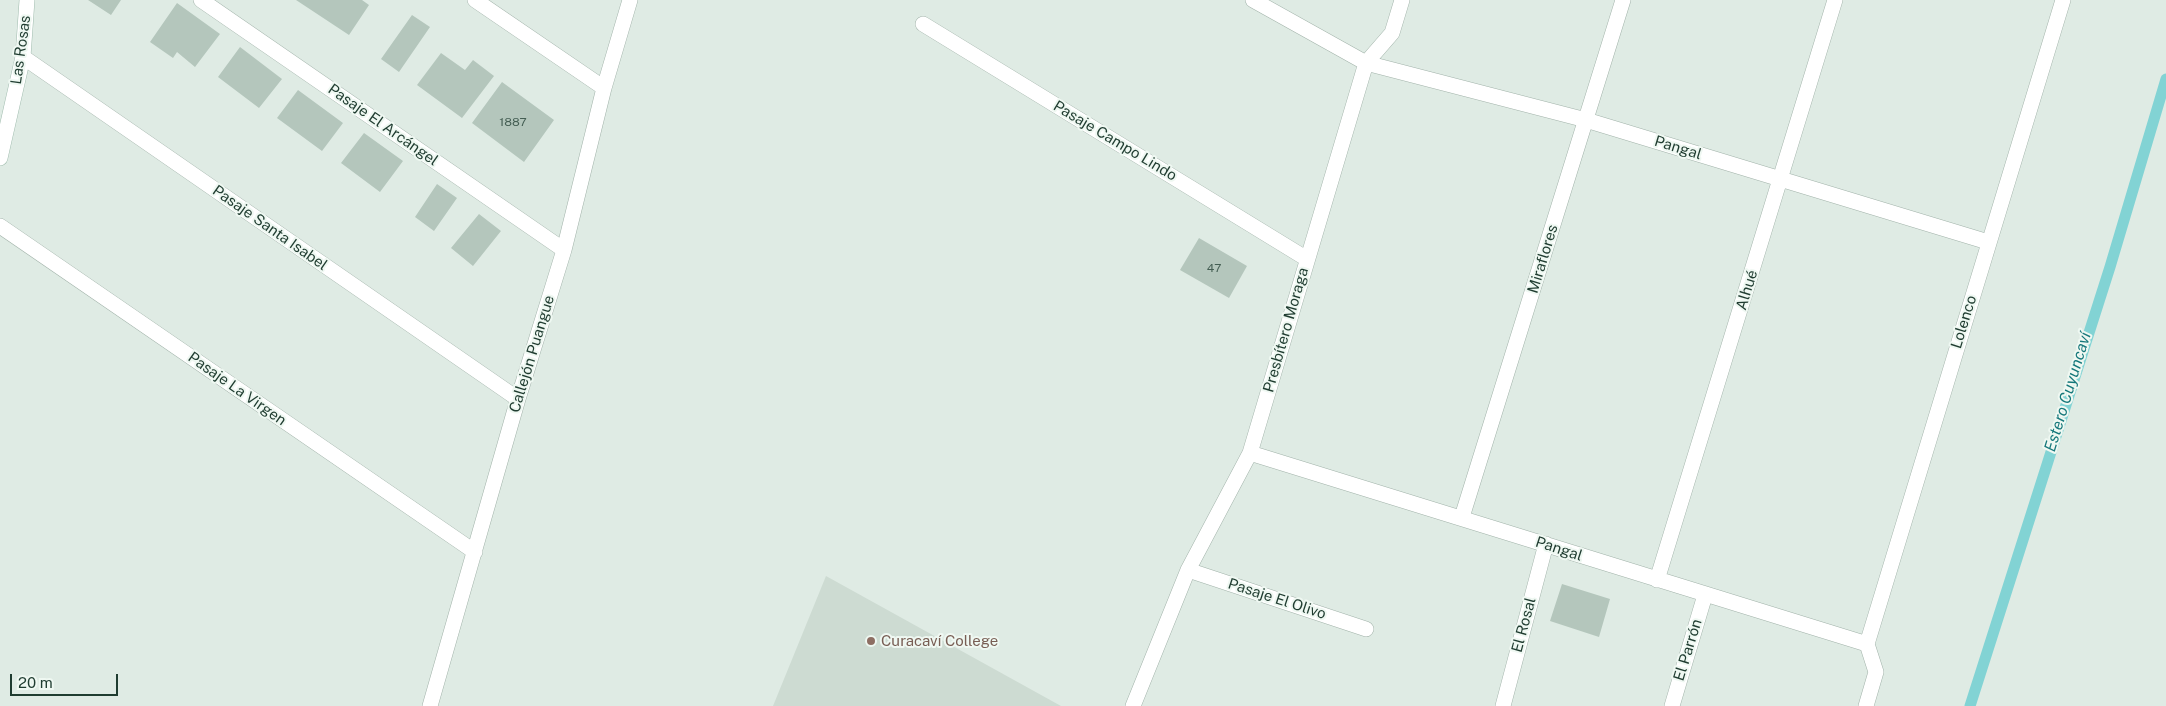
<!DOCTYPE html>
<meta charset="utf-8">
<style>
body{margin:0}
#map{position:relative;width:2166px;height:706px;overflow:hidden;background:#dfebe4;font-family:"Public Sans",sans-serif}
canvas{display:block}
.scale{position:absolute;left:10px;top:674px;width:108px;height:22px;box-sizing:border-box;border:2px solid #1f3c30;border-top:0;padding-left:6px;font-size:15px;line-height:18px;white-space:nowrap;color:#1f3c30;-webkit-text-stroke:4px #eff8f2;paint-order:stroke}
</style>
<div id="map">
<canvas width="2166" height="706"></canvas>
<div class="scale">20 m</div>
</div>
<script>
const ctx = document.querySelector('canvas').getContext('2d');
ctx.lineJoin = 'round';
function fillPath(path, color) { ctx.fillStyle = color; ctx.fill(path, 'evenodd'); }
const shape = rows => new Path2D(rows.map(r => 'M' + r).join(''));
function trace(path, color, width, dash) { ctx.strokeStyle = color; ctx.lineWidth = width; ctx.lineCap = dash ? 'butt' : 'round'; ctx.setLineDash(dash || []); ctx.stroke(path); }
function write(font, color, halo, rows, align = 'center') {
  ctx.font = font + ' "Public Sans",sans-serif'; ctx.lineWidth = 4; ctx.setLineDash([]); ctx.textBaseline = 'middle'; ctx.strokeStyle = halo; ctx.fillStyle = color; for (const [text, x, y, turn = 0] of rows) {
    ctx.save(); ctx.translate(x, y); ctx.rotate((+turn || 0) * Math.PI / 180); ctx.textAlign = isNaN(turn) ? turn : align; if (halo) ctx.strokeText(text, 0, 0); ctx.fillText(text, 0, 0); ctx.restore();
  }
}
fillPath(shape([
 [826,576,1061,706,773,706]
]), '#cddbd2');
trace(shape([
 [1970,706,2110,267,2166,79]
]), '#82d3d4', 11);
fillPath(shape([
 [88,0,121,0,111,15],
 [296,0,362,0,369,5,349,35],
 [177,3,220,34,195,67,177,52,173,58,150,42],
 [412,15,430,27,399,72,381,59],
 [240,47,282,79,259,108,218,77],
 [441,53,465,70,473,60,494,76,462,118,417,85],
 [502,82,554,120,524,162,472,123],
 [298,90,343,123,322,151,277,118],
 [364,133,403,161,380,192,341,163],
 [437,184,457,198,434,231,415,217],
 [479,214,501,231,473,266,451,248],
 [1199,238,1247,266,1229,298,1180,270],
 [1562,584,1610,599,1599,637,1550,621]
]), '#b4c6bc');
const street = shape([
 [201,0,564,250],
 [475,0,604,88],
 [1253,0,1366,63,1586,120,1988,242],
 [923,24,1307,259],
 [23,57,518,399],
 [0,226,475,552],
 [1250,453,1867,644],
 [1462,517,1623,0],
 [1188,570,1366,629],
 [1657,580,1835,0],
 [1867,644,2063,0],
 [430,706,518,399,564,250,604,88,630,0],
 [1133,706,1188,570,1250,453,1366,63,1392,33,1402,0],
 [1503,706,1546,544],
 [1672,706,1705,595],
 [1866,706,1876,672,1867,644]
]);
const secondary = shape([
 [0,158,23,57,27,0]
]);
trace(street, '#a2b3aa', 16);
trace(secondary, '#9fbbad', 16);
trace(street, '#fff', 15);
trace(secondary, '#fff', 15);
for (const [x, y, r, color] of [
 [871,641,5,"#8d6e63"]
]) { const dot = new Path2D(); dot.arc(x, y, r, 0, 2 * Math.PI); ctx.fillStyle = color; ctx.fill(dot); trace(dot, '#eff8f2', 2); }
write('12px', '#445e53', null, [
 ["1887",513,122],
 ["47",1214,268]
]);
write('15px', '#1f3c30', '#eff8f2', [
 ["Las Rosas",21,50,-82],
 ["Pasaje El Arcángel",383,125,35],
 ["Pasaje Campo Lindo",1115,141,31],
 ["Pangal",1678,148,17],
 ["Pasaje Santa Isabel",270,228,35],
 ["Miraflores",1543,259,-73],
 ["Alhué",1747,290,-73],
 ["Lolenco",1964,322,-73],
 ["Presbítero Moraga",1286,330,-74],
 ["Callejón Puangue",532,354,-73],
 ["Pasaje La Virgen",237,389,35],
 ["Pangal",1559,549,18],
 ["Pasaje El Olivo",1277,599,18],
 ["El Rosal",1524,625,-75],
 ["El Parrón",1688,650,-73]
]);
write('15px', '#785e54', '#eff8f2', [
 ["Curacaví College",881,641]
], 'left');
write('italic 16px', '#16787b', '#eff8f2', [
 ["Estero Cuyuncaví",2068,392,-73]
]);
</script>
